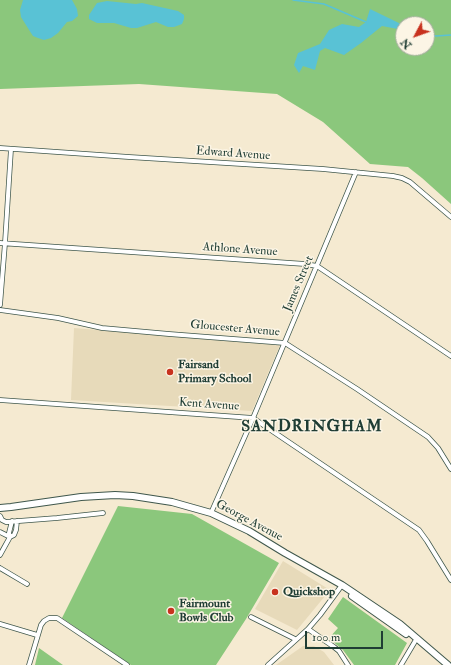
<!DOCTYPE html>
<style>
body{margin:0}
#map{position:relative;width:451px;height:665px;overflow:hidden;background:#f5ead1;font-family:"IM FELL Double Pica",serif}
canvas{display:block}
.north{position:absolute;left:395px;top:16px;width:40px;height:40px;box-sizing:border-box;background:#fcf5e5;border:1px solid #a4ab9e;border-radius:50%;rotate:229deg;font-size:11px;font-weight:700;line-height:16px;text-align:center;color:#1f3d34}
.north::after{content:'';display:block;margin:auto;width:14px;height:18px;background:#c8321e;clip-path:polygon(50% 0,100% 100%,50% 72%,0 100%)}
.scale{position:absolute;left:305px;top:631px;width:78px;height:18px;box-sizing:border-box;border:2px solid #1f3d34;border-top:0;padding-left:5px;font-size:12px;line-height:14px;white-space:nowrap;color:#1f3d34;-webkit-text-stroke:3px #fcf5e5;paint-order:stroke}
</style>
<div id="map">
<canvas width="451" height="665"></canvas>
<div class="north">N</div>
<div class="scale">100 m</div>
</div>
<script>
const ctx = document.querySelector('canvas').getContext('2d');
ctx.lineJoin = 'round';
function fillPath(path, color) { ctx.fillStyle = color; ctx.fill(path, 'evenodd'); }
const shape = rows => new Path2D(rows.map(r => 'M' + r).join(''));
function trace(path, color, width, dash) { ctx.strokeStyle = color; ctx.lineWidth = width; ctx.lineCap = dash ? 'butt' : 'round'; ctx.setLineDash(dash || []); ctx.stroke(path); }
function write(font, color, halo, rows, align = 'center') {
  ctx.font = font + ' "IM FELL Double Pica",serif'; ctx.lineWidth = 3; ctx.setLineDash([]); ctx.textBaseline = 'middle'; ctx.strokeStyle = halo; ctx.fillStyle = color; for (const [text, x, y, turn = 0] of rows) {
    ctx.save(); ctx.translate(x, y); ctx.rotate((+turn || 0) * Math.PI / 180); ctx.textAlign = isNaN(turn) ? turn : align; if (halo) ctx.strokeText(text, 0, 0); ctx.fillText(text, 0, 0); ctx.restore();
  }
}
fillPath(shape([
 [74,328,280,345,252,411,71,400],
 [283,561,330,590,297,630,255,609],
 [303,646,314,646,324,652,334,665,276,665]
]), '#e7daba');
fillPath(shape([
 [0,0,451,0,451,204,422,178,408,167,370,164,323,122,277,94,139,84,0,89],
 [403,24,427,24,427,48,403,48],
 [118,506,192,514,279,563,246,619,216,665,131,665,62,618],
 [343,597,407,643,395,665,354,665,343,650,331,640,330,637,338,628,328,619],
 [39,648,63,665,35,665]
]), '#8bc77c');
fillPath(shape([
 [23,0,72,0,77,9,78,16,72,21,67,22,58,33,51,38,44,40,38,38,33,36,31,33,21,17,20,10],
 [107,1,136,4,142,3,178,11,184,15,184,19,182,24,174,27,168,27,156,22,137,28,131,28,114,23,97,23,89,19,89,15,97,3],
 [370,9,403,25,403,30,382,26,361,43,344,55,325,48,320,51,315,70,303,66,299,73,294,65,298,53,320,44,329,30,342,24,359,27,366,22]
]), '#59c2d5');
trace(shape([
 [293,0,324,4,366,22],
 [427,35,436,36,451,35]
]), '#59c2d5', 1.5);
const minor = shape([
 [0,148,129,157,323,169,393,176,402,178,410,182,451,217],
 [0,243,305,264,317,266,451,356],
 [0,305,5,243,11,149],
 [0,310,58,318,102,328,169,334,285,343,357,389,428,437,438,448,451,469],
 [0,400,253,418,419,530,427,541,451,580],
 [211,513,253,418,356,172],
 [0,516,2,520,6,522,57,518,103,513],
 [0,532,10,537],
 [10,537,9,533,12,521],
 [0,555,10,537,14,535,16,530,17,521],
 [0,568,27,584],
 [251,617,295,639],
 [0,624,37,635],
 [308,629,334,647,339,651,348,665],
 [29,665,41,625,44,621,49,618,57,618,127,665],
 [268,665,308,629,320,615,342,585],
 [401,665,417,638]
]);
const primary = shape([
 [0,508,11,507,81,497,115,495,133,496,172,502,211,513,249,531,285,553,342,585,400,624,448,665],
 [352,596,406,634]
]);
trace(minor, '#3f574c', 5.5);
trace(primary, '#3f574c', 8);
trace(minor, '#fff', 4);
trace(primary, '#fff', 6);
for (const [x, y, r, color] of [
 [170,372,4,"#c8321e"],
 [275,592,4,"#c8321e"],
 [171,611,4,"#c8321e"]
]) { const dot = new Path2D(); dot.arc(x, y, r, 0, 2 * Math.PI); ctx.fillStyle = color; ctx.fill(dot); trace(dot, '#fcf5e5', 1.5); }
write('12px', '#1f3d34', '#fcf5e5', [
 ["Edward Avenue",233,154,4],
 ["Athlone Avenue",240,250,4],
 ["James Street",299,284,-67],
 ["Gloucester Avenue",235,329,5],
 ["Kent Avenue",209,405,4],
 ["George Avenue",249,521,28]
]);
write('bold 12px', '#1f3d34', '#fcf5e5', [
 ["Fairsand",178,365],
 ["Primary School",178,379],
 ["Quickshop",283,592],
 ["Fairmount",179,604],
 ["Bowls Club",179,618]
], 'left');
ctx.letterSpacing = '1px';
write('bold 16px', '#1f3d34', '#fcf5e5', [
 ["SANDRINGHAM",312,428]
]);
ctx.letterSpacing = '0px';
</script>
